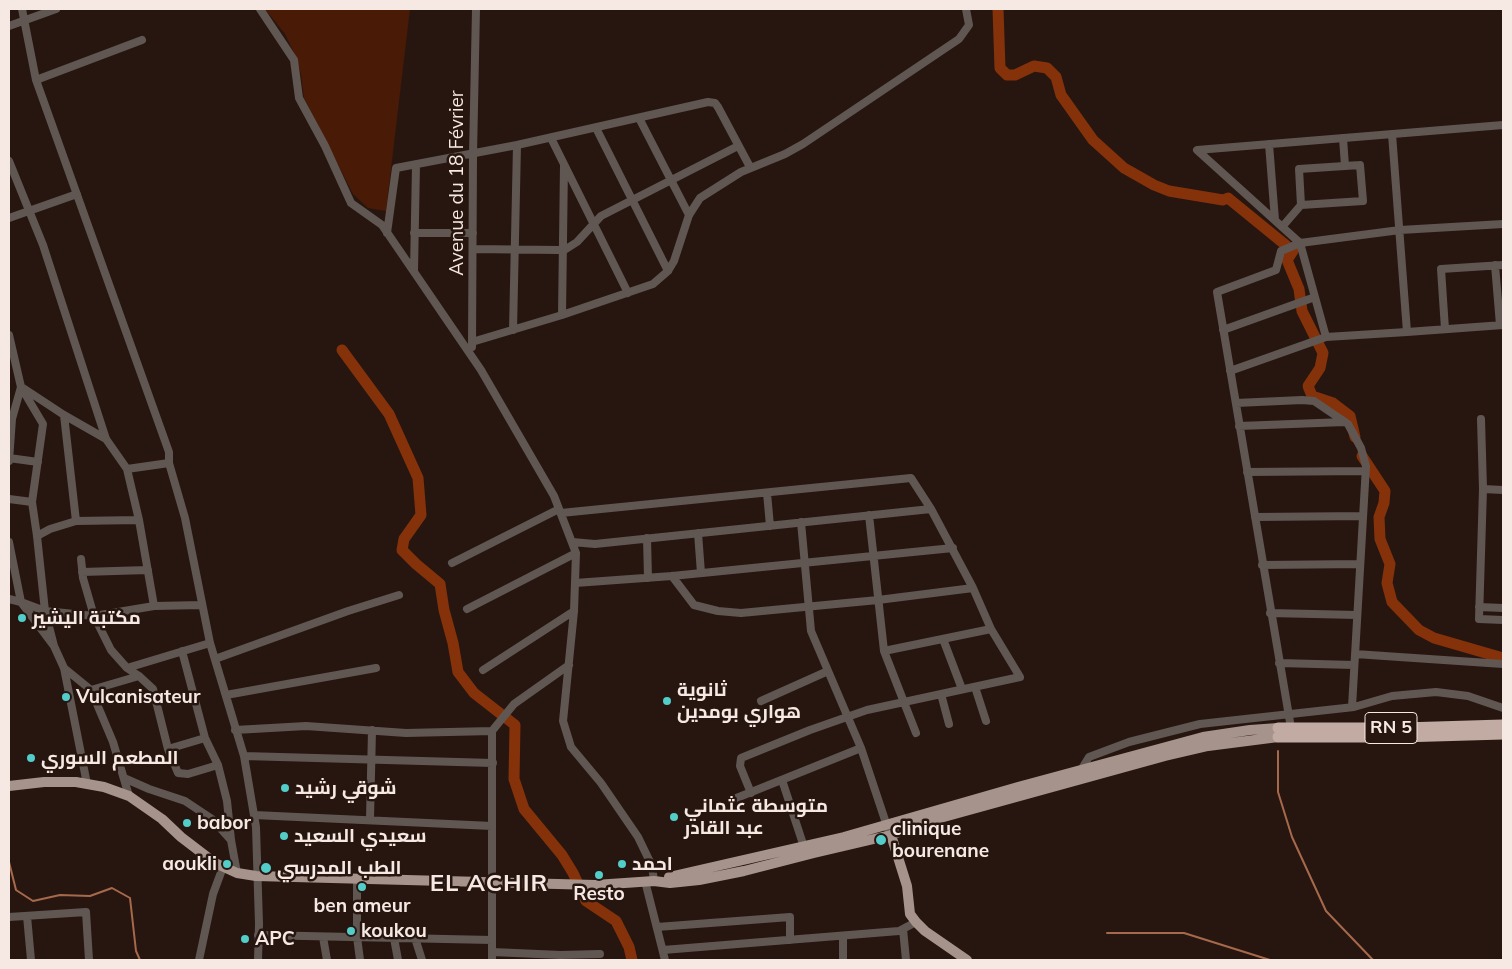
<!DOCTYPE html>
<meta charset="utf-8">
<style>
body{margin:0}
#map{position:relative;width:1512px;height:969px;overflow:hidden;background:#271610;font-family:Mulish,sans-serif}
canvas{display:block}
.frame{position:absolute;inset:0;border:10px solid #f6e9e4;pointer-events:none}
</style>
<div id="map">
<canvas width="1512" height="969"></canvas>
<div class="frame"></div>
</div>
<script>
const ctx = document.querySelector('canvas').getContext('2d');
ctx.lineJoin = 'round';
function fillPath(path, color) { ctx.fillStyle = color; ctx.fill(path, 'evenodd'); }
const shape = rows => new Path2D(rows.map(r => 'M' + r).join(''));
function trace(path, color, width, dash) { ctx.strokeStyle = color; ctx.lineWidth = width; ctx.lineCap = dash ? 'butt' : 'round'; ctx.setLineDash(dash || []); ctx.stroke(path); }
function write(font, color, halo, rows, align = 'center') {
  ctx.font = font + ' Mulish,Cairo,sans-serif'; ctx.lineWidth = 5; ctx.setLineDash([]); ctx.textBaseline = 'middle'; ctx.strokeStyle = halo; ctx.fillStyle = color; for (const [text, x, y, turn = 0] of rows) {
    ctx.save(); ctx.translate(x, y); ctx.rotate((+turn || 0) * Math.PI / 180); ctx.textAlign = isNaN(turn) ? turn : align; if (halo) ctx.strokeText(text, 0, 0); ctx.fillText(text, 0, 0); ctx.restore();
  }
}
fillPath(shape([
 [265,9,410,9,386,211,368,208,353,194,304,98,301,74,296,57,285,34]
]), '#491a05');
trace(shape([
 [1278,751,1278,792,1292,837,1326,911,1373,960],
 [9,862,16,890,33,901,60,895,90,896,112,888,130,898,136,951,140,960],
 [1107,933,1184,933,1270,960]
]), '#a7694b', 2);
trace(shape([
 [998,9,1000,68,1007,75,1015,75,1034,66,1047,68,1056,77,1061,95,1093,140,1124,168,1154,185,1169,191,1223,200,1228,198,1293,251,1287,260,1299,289,1302,311,1323,353,1320,368,1308,386,1312,396,1333,403,1350,416,1355,437],
 [342,350,389,414,418,478,421,515,404,539,402,550,416,564,440,584,444,610,453,643,458,672,474,693,515,725,514,779,524,809,562,855,573,873,586,901,616,921,629,947,632,960],
 [1362,456,1385,491,1384,503,1379,517,1380,539,1390,564,1387,583,1392,602,1419,630,1434,638,1503,658]
]), '#85320a', 11);
trace(shape([
 [22,9,36,80,169,452,169,463,185,518,210,643,244,756,256,827,259,924,258,960],
 [260,9,294,60,299,98,325,146,351,203,382,225,481,370,554,496,576,553,574,611,563,721,571,747,601,783,638,837,652,866,654,881],
 [9,26,56,9],
 [36,80,142,40],
 [639,118,689,215],
 [596,128,668,271],
 [1392,134,1407,332,1503,325],
 [551,138,628,293],
 [1343,138,1345,166],
 [1269,144,1275,220],
 [9,161,43,245,106,439,127,469,169,463],
 [1360,165,1363,201,1301,205,1299,169,1360,165],
 [9,218,77,194],
 [1282,227,1301,205],
 [387,233,396,168,517,145,708,102,715,103,718,107,750,167],
 [414,233,473,233],
 [473,249,558,250,566,249,577,242,601,216,738,146],
 [1495,265,1500,325],
 [414,271,416,165],
 [562,315,564,165],
 [1445,329,1441,269,1503,265],
 [513,330,517,145],
 [1223,330,1315,297],
 [1407,332,1326,337,1300,243,1197,150,1503,125],
 [9,335,21,387,12,419,9,461],
 [472,342,562,315,653,284,668,271,674,261,689,215,700,198,741,172,785,154,803,144,959,39,969,25,966,9],
 [472,347,473,155,476,9],
 [1230,371,1326,337],
 [21,387,43,424,32,502,37,536,45,611,54,646],
 [23,388,64,415,106,439],
 [1236,403,1302,400,1314,401,1348,424,1361,448,1366,466,1352,707],
 [64,415,76,521],
 [1481,419,1483,489,1479,619,1503,620],
 [1239,426,1345,422],
 [9,458,38,462],
 [127,469,139,520,154,606,202,605],
 [1247,472,1365,471],
 [1483,489,1503,490],
 [767,493,770,526],
 [9,499,32,502],
 [561,513,911,478,931,509],
 [869,515,884,651,916,733],
 [1255,517,1363,516],
 [801,522,811,631,861,748,888,829],
 [698,533,701,573],
 [37,536,50,529,76,521,139,520],
 [647,538,648,578],
 [9,542,21,602,45,611,94,616,154,606],
 [572,542,595,544,931,509,973,588,878,600,741,613,718,611,694,605,672,576],
 [81,559,83,578,94,616,111,650,127,668,139,676,153,689,168,749,178,773,188,774,218,765],
 [452,563,559,509],
 [1262,565,1360,564],
 [82,572,148,570],
 [575,583,672,576,953,548],
 [9,599,21,602,54,646,64,668,87,784],
 [1479,607,1503,608],
 [467,609,576,553],
 [1270,613,1357,615],
 [943,639,962,689],
 [182,651,205,738,218,765,227,801,231,840,237,873],
 [884,651,991,629],
 [1355,654,1503,664],
 [215,659,348,611,399,595],
 [1279,663,1354,665],
 [64,668,91,690,113,742,129,796],
 [127,668,210,643],
 [483,670,574,611],
 [975,687,986,721],
 [91,690,139,676],
 [941,694,949,724],
 [226,695,376,668],
 [761,701,828,671],
 [1291,728,1217,292,1276,270,1281,251,1300,243,1400,230,1503,224],
 [235,730,306,726,406,733,492,731,492,960],
 [492,731,514,704,569,665],
 [168,749,205,738],
 [244,756,493,763],
 [1081,770,1089,757,1129,742,1200,724,1354,707,1392,696,1436,692,1468,696,1503,708],
 [124,778,149,789,185,801,212,819,231,840],
 [782,780,804,847],
 [751,793,740,766,741,758,810,730,867,710,1020,677,991,629,973,588],
 [734,799,861,748],
 [254,815,492,826],
 [370,819,372,730],
 [357,879,357,937,360,960],
 [645,881,665,960],
 [27,916,31,960],
 [9,917,86,912,89,960],
 [657,927,790,917,790,940],
 [903,929,906,960],
 [258,935,492,940],
 [843,936,843,960],
 [323,937,327,960],
 [394,938,398,960],
 [415,938,422,960],
 [663,950,899,931,916,922],
 [492,952,561,955,600,954],
 [199,960,213,894,223,867]
]), '#605753', 8);
trace(shape([
 [9,786,44,782,76,782,104,787,129,796,162,819,181,837,215,863,237,873,256,876,595,885,654,881,670,883,699,880,744,871,814,853,891,835,922,823,1165,756,1208,746,1278,737],
 [891,835,907,886,910,914,916,922,925,931,967,960],
 [669,877,844,837,1018,787,1203,737,1250,730,1278,728]
]), '#a6938b', 10);
trace(shape([
 [1278,728,1403,728,1503,725],
 [1278,737,1400,737,1503,734]
]), '#c2aba2', 11);
for (const [x, y, r, color] of [
 [22,618,5,"#53cdc9"],
 [66,697,5,"#53cdc9"],
 [667,701,5,"#53cdc9"],
 [31,758,5,"#53cdc9"],
 [285,788,5,"#53cdc9"],
 [674,817,5,"#53cdc9"],
 [187,823,5,"#53cdc9"],
 [284,836,5,"#53cdc9"],
 [881,840,6,"#53cdc9"],
 [227,864,5,"#53cdc9"],
 [622,864,5,"#53cdc9"],
 [266,868,6,"#53cdc9"],
 [599,875,5,"#53cdc9"],
 [362,887,5,"#53cdc9"],
 [351,931,5,"#53cdc9"],
 [245,939,5,"#53cdc9"]
]) { const dot = new Path2D(); dot.arc(x, y, r, 0, 2 * Math.PI); ctx.fillStyle = color; ctx.fill(dot); trace(dot, '#271610', 2); }
for (const [x, y, w] of [
 [1391,728,52]
]) { const box = new Path2D(); box.roundRect(x - w / 2, y - 15.5, w, 31, 4); ctx.fillStyle = '#271610'; ctx.fill(box); trace(box, '#f6e9e4', 1); }
write('bold 18px', '#f6e9e4', null, [
 ["RN 5",1391,728]
]);
write('19px', '#f6e9e4', '#271610', [
 ["Avenue du 18 Février",457,183,-90]
]);
write('bold 19px', '#f6e9e4', '#271610', [
 ["مكتبة اليشير",32,618],
 ["ثانوية",677,690],
 ["هواري بومدين",677,712],
 ["Vulcanisateur",76,697],
 ["المطعم السوري",41,758],
 ["شوقي رشيد",295,788],
 ["متوسطة عثماني",684,806],
 ["عبد القادر",684,828],
 ["babor",197,823],
 ["clinique",892,829],
 ["bourenane",892,851],
 ["سعيدي السعيد",294,836],
 ["aoukli",217,864,"right"],
 ["احمد",632,864],
 ["الطب المدرسي",277,868],
 ["Resto",599,894,"center"],
 ["ben ameur",362,906,"center"],
 ["koukou",361,931],
 ["APC",255,939]
], 'left');
ctx.letterSpacing = '1px';
write('bold 24px', '#f6e9e4', '#271610', [
 ["EL ACHIR",489,884]
]);
ctx.letterSpacing = '0px';
</script>
